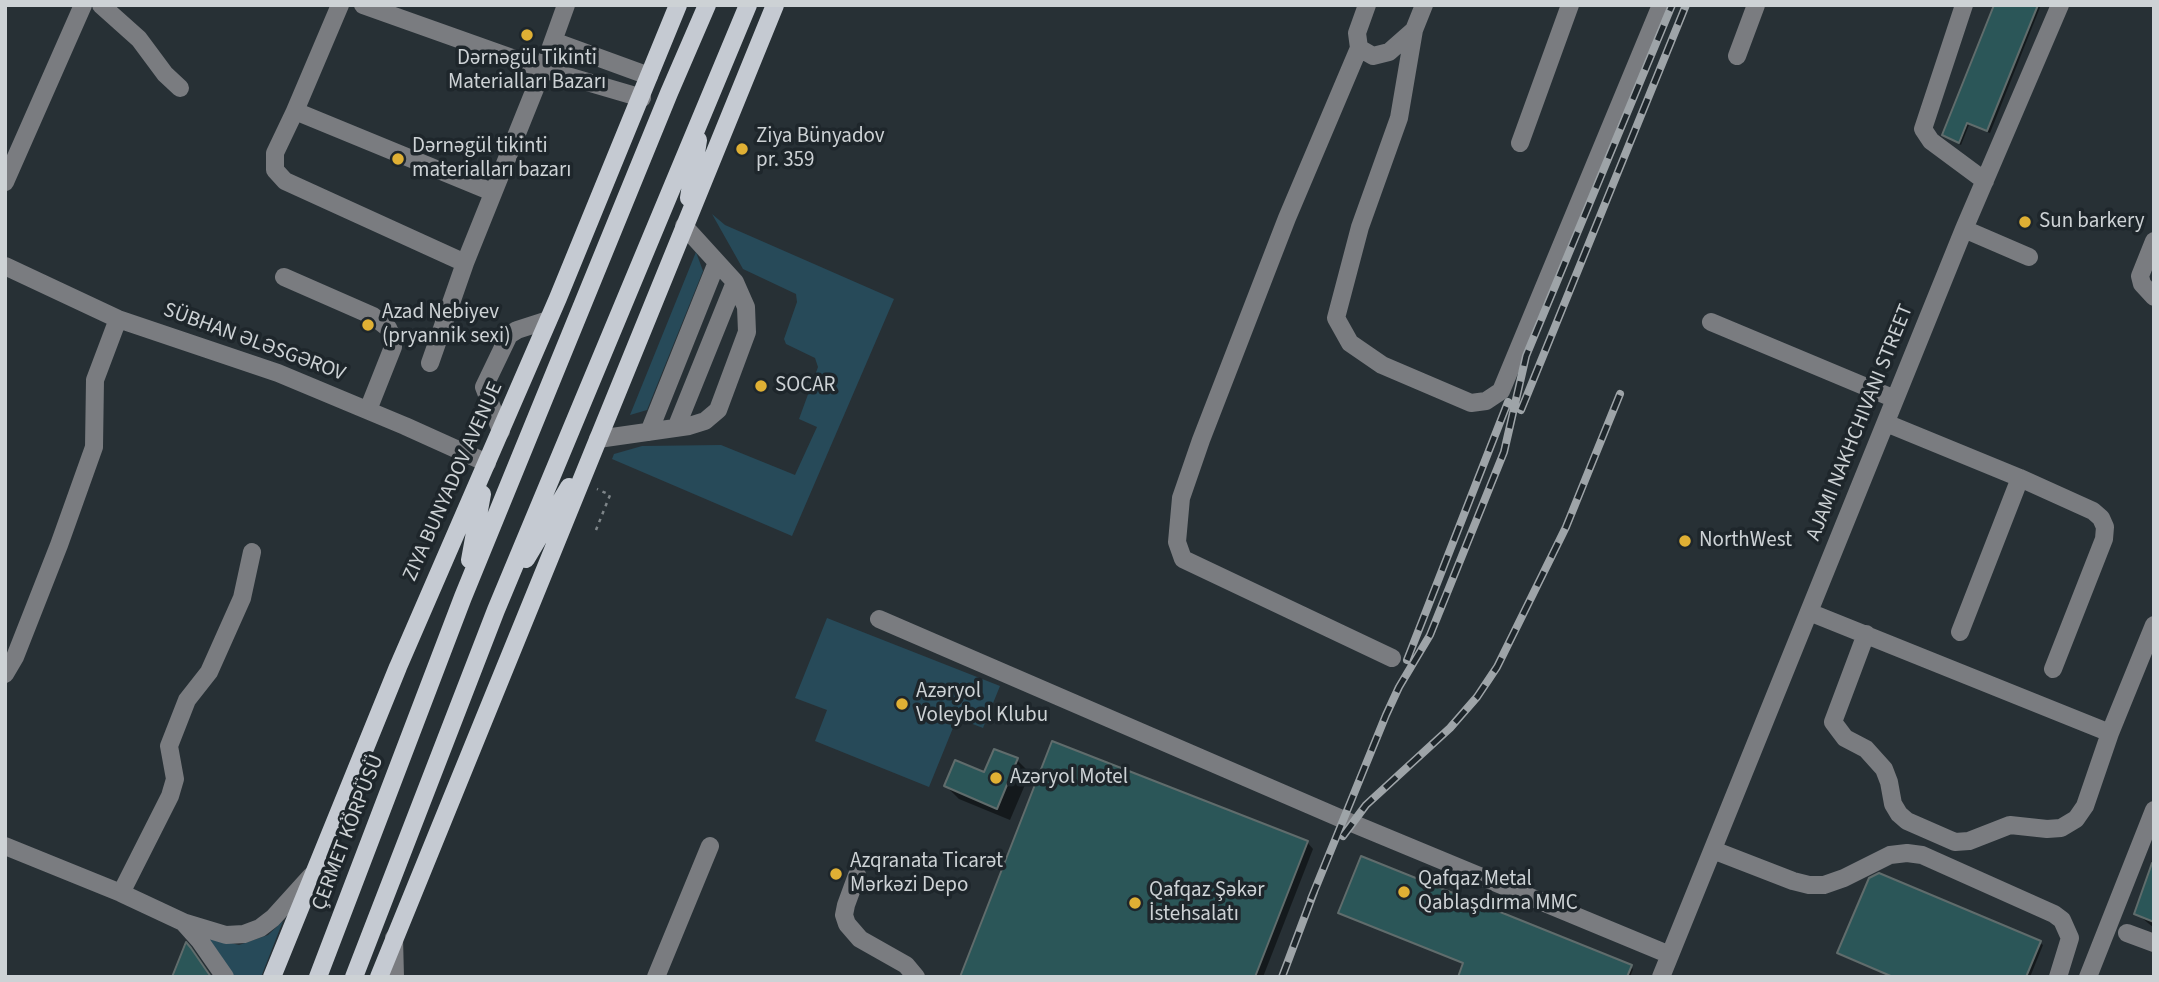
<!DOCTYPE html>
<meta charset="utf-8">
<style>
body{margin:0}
#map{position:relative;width:2159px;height:982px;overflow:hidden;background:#273035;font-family:"Source Sans 3",sans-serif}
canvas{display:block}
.frame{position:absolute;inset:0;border:7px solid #cdd2d5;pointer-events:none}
</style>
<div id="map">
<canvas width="2159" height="982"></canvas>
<div class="frame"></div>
</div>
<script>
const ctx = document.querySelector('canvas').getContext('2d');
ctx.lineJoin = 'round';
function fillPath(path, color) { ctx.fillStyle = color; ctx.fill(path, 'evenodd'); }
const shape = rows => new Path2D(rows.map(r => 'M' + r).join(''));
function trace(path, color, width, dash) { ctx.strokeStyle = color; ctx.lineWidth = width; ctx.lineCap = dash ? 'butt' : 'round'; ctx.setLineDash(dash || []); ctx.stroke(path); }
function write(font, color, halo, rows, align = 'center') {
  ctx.font = font + ' "Source Sans 3",sans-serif'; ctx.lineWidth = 7; ctx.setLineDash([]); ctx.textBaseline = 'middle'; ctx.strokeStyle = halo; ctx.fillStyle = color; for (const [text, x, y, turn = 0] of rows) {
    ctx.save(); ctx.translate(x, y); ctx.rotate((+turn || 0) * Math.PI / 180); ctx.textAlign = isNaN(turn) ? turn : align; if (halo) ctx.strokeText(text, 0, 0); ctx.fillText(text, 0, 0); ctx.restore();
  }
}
fillPath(shape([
 [712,214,725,225,894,299,792,536,612,459,614,454,642,446,721,445,795,475,817,427,799,419,818,367,815,358,786,344,784,339,797,302,796,294,743,269],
 [696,252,703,271,647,410,630,415],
 [827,618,1000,686,983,728,957,718,929,787,815,741,827,710,795,698],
 [283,921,261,977,234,977,219,953,206,937,239,945,268,935]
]), '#274a59');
fillPath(shape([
 [1996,5,2041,5,1990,133,1969,125,1961,145,1944,134],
 [1017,760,1030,773,1010,820,959,799,946,786,985,774],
 [1307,842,1313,849,1263,977,962,977],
 [2154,863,2154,928,2136,913],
 [1879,875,2040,943,2043,945,2030,977,1893,977,1842,956,1839,953],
 [1340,913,1631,967,1633,969,1630,977,1460,977,1465,964]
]), '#0007');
const building = shape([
 [1994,5,2038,5,1987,131,1967,123,1959,143,1942,135,1994,5],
 [1052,741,1308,841,1255,977,960,977,1052,741],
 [994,749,1018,758,997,809,944,786,955,760,984,772,994,749],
 [1361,856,1632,965,1627,977,1458,977,1463,963,1338,913,1361,856],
 [2152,863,2154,864,2154,922,2134,914,2152,863],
 [1879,873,2041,941,2026,977,1893,977,1837,953,1869,878,1879,873],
 [186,942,191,948,211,977,172,977,186,942]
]);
fillPath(building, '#2b5658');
trace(building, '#606c6c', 2);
trace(shape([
 [596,530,610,495,597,489]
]), '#7e8589', 2.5, [3.5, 5]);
trace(shape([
 [101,5,139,39,165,74,180,88],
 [340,5,295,111,275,153,275,170,285,181,465,263],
 [363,5,543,69,642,98],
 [1367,5,1357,33,1359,48,1373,56,1389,52,1414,30,1424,5],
 [1964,5,1923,129,1931,141,1985,181],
 [1414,30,1399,118,1360,227,1336,318,1350,343,1382,365,1471,403,1486,401,1501,391,1661,5],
 [553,41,649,76],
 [1359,48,1287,218,1201,440,1181,498,1177,542,1183,559,1392,658],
 [1737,56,1756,5],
 [295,111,492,192],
 [1520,143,1570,5],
 [5,182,83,5],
 [1964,229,2029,257],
 [2154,241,2140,276,2142,284,2154,297],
 [5,266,118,319,278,373,405,426,487,463],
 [284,277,373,316,388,328,393,339,393,347,368,410],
 [1711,322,1895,399],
 [430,363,465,263,543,69,566,5],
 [1886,423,2020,478,2093,511,2101,518,2105,527,2104,539,2053,669],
 [676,428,735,282],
 [501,431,484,387,509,335,517,330,548,320],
 [649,432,717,262],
 [598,439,689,426,705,421,718,410,747,332,746,307,735,282,684,226],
 [1809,612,2110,733],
 [879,619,1342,819,1670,955],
 [1960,632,2020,478],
 [1866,634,1833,722,1845,738,1866,749,1884,769,1889,782,1893,804,1899,814,1907,821,1955,842,1969,841,2010,825,2047,829,2061,828,2076,819,2085,806,2110,733,2154,625],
 [5,674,15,657,59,545,94,447,95,380,118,319],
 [5,846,121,893,183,922,226,935,244,934,260,928,273,918,311,876],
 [1713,850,1793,881,1809,885,1824,885,1844,878,1890,855,1907,853,1922,855,2054,914,2062,920,2070,938,2058,977],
 [857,875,846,905,844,915,847,924,860,939,906,965,916,977],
 [121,893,170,796,175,779,169,746,187,700,209,672,242,598,252,552],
 [183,922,200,941,225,977],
 [2127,933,2154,943],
 [394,938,395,977],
 [656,977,710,846],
 [1661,977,1964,229,2060,5],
 [2088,977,2154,810]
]), '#7a7c80', 18);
trace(shape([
 [689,198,698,140],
 [526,559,569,487],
 [470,560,482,494],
 [272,977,398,667,558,298,678,5],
 [318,977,463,597,669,93,707,5],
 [354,977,496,610,748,5],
 [379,977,775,5]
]), '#c5cad2', 18);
const rail = shape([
 [1521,410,1686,5],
 [1407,660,1508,402],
 [1343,836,1366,805,1450,728,1477,697,1497,667,1566,527,1620,394],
 [1311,899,1386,715,1399,687,1430,635,1504,452,1526,356,1672,5],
 [1282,977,1314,892]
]);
trace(rail, '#9ea4a8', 8);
trace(rail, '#1e262b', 5, [16]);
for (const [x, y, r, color] of [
 [527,35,7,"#e0b034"],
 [742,149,7,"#e0b034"],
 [398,159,7,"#e0b034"],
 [2025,222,7,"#e0b034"],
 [368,325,7,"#e0b034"],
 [761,386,7,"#e0b034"],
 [1685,541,7,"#e0b034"],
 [902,704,7,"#e0b034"],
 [996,778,7,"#e0b034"],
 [836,874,7,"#e0b034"],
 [1404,892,7,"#e0b034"],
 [1135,903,7,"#e0b034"]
]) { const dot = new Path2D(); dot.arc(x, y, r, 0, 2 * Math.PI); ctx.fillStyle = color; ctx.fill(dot); trace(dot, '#1e262b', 2.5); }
write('21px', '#cdd2d5', '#1e262b', [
 ["Dərnəgül Tikinti",527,59,"center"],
 ["Materialları Bazarı",527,83,"center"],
 ["Ziya Bünyadov",756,137],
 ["pr. 359",756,161],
 ["Dərnəgül tikinti",412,147],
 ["materialları bazarı",412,171],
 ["Sun barkery",2039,222],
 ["Azad Nebiyev",382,313],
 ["(pryannik sexi)",382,337],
 ["SOCAR",775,386],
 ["NorthWest",1699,541],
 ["Azəryol",916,692],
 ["Voleybol Klubu",916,716],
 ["Azəryol Motel",1010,778],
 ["Azqranata Ticarət",850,862],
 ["Mərkəzi Depo",850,886],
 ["Qafqaz Metal",1418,880],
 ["Qablaşdırma MMC",1418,904],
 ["Qafqaz Şəkər",1149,891],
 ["İstehsalatı",1149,915]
], 'left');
write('21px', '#cdd2d5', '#1e262b', [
 ["SÜBHAN ƏLƏSGƏROV",254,343,20],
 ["AJAMI NAKHCHIVANI STREET",1861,423,-68],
 ["ZIYA BUNYADOV AVENUE",454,482,-66],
 ["ÇERMET KÖRPÜSÜ",349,833,-69]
]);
</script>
